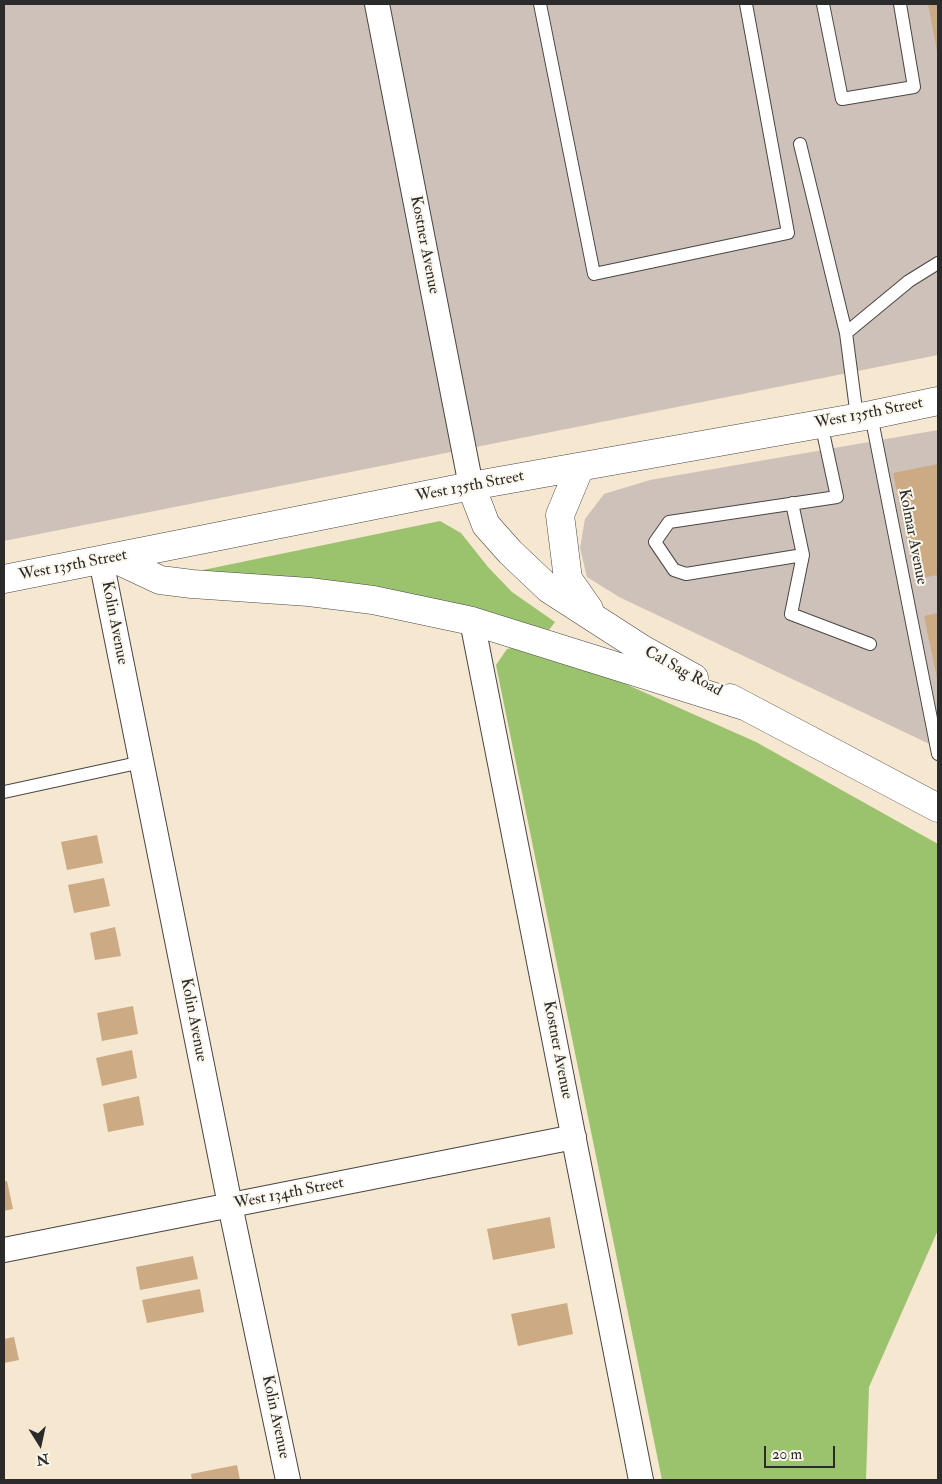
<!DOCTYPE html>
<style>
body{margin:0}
#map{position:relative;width:942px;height:1484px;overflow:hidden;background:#f6e7d1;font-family:"IM FELL Double Pica",serif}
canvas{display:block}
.frame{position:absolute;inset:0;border:5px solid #2b2b2b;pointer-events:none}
.north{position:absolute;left:15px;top:1419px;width:50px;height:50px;-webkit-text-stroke:4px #fbf7ec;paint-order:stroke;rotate:170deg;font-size:14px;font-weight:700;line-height:20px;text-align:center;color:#2b2b2b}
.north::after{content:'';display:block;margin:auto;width:18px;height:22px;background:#2b2b2b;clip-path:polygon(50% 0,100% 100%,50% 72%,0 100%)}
.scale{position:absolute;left:764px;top:1446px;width:71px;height:22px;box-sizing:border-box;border:2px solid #2b2b2b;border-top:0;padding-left:6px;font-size:15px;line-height:18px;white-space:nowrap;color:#2b2b2b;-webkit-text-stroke:4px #fbf7ec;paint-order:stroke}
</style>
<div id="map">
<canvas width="942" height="1484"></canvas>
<div class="frame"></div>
<div class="north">N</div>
<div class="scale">20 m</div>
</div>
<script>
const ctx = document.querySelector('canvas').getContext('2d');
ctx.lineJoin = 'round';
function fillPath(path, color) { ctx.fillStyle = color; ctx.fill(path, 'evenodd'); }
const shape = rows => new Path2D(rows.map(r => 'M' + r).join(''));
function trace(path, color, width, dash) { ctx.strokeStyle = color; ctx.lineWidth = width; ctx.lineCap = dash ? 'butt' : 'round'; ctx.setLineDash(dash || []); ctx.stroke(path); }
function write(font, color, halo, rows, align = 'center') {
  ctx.font = font + ' "IM FELL Double Pica",serif'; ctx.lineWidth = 4; ctx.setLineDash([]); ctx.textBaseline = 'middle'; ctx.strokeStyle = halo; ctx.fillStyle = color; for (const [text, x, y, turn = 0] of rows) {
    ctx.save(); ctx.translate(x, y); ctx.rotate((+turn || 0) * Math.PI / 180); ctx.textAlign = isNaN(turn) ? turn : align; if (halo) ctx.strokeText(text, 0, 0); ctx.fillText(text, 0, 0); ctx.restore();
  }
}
fillPath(shape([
 [4,4,938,4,938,355,4,541],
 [938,430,938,748,619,597,587,577,580,548,585,519,604,494,650,480]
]), '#cec1b9');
fillPath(shape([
 [440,521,461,533,488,567,512,592,555,622,549,630,450,603,205,579,203,570],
 [522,646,621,682,756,742,938,844,938,1230,869,1387,866,1480,662,1480,496,665,507,649]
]), '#9bc36e');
fillPath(shape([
 [928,4,938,4,938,51,937,51],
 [938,464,938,575,915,579,893,473],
 [938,613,938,678,937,678,924,616],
 [97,835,103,863,67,870,61,842],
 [104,878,110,906,74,913,68,885],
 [115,927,121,956,95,960,90,933],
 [133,1006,138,1034,102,1041,97,1013],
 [132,1050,137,1078,102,1086,96,1058],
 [139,1096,144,1125,108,1132,103,1104],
 [4,1181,7,1181,13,1209,4,1211],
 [550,1217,555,1248,493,1260,487,1229],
 [193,1256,198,1279,140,1290,136,1267],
 [200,1289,204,1312,147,1323,142,1300],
 [567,1303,573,1334,518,1346,511,1314],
 [14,1337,19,1360,4,1363,4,1339],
 [237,1465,240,1480,192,1480,191,1474]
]), '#ccaa83');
const lane = shape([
 [540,4,594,274,788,233,746,4],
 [823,4,842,99,914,87,900,4],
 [800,144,846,333,857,417],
 [846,333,909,281,938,263],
 [871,415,938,754],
 [821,423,837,497,669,522,655,542,674,570,686,574,803,555,791,614,870,644],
 [792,503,803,555],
 [4,792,142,762]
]);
const street = shape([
 [377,4,471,486],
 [101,560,230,1205,288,1480],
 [472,621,641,1480],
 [4,1250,574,1137]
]);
const secondary = shape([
 [580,467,560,515,568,579,589,609],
 [471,486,486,525,510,552,549,589,642,649,694,678],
 [113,558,160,580,192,584,309,592,373,600,472,621,744,706],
 [4,579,471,486,871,415,938,401],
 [730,698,938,808]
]);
trace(lane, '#494744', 14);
trace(street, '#494744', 26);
trace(secondary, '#494744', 29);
trace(lane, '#fff', 12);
trace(street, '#fff', 24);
trace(secondary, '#fff', 28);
write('16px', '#2b2b2b', '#fbf7ec', [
 ["Kostner Avenue",424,245,79],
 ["West 135th Street",869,414,-11],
 ["West 135th Street",470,487,-11],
 ["Kolmar Avenue",912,537,79],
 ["West 135th Street",73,566,-11],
 ["Kolin Avenue",114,623,79],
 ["Cal Sag Road",683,672,29],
 ["Kolin Avenue",193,1020,79],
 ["Kostner Avenue",557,1050,79],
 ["West 134th Street",289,1194,-11],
 ["Kolin Avenue",275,1417,78]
]);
</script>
